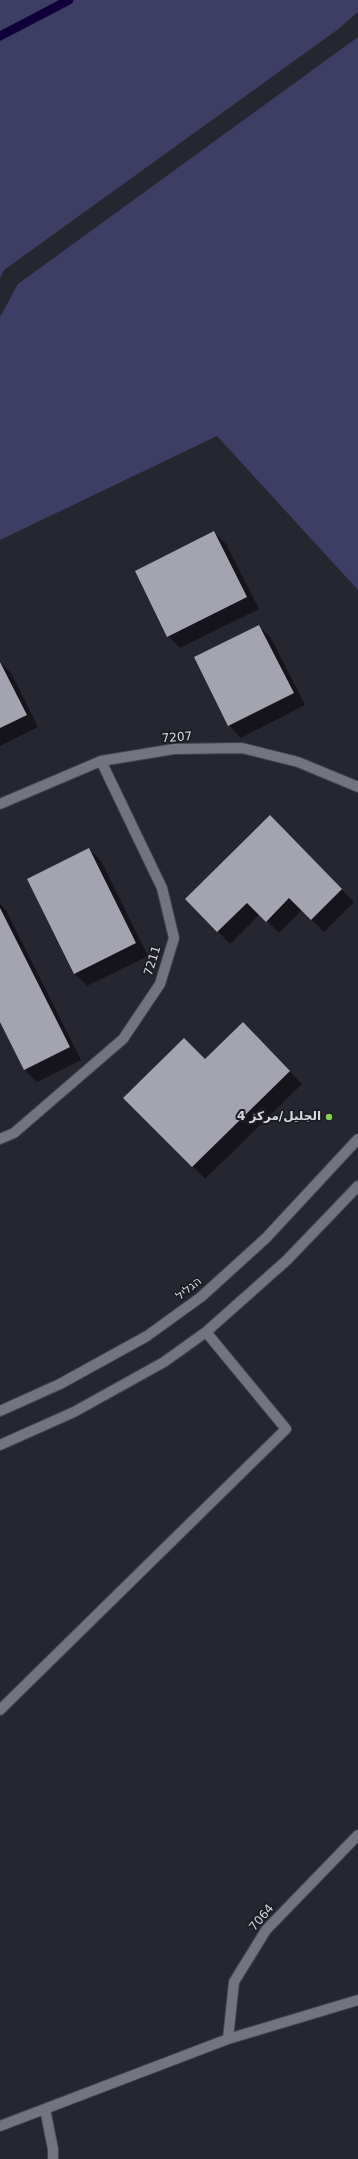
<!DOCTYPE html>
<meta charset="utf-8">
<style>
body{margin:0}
canvas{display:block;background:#262630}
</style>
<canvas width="358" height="2159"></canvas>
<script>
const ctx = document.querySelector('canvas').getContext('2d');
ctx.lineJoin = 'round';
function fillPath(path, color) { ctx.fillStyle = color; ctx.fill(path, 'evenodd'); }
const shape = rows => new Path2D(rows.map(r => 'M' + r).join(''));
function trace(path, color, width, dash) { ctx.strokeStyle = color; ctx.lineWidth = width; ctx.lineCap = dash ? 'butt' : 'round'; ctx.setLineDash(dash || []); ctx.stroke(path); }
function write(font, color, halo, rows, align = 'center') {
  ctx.font = font + ' "DejaVu Sans","Noto Sans Arabic","Noto Sans Hebrew",sans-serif'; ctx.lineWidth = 4; ctx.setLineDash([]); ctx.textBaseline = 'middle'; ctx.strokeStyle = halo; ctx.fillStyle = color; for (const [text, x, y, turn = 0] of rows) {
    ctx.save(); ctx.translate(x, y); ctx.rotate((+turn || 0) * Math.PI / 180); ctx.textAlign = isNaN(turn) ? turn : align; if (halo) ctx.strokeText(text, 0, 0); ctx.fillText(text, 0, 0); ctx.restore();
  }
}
fillPath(shape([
 [0,0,358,0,358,12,337,30,4,270,0,278],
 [358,37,358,590,217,436,0,540,0,317,18,284]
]), '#3e3d63');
fillPath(shape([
 [214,532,226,544,259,609,180,648,168,636],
 [259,626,271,638,305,705,241,738,229,725],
 [0,662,11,673,38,727,0,746],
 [270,817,354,902,324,932,302,910,279,933,260,914,230,944,186,899],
 [89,849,101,861,148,956,87,986,75,974,28,880],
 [0,904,6,910,81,1060,37,1082,25,1070,0,1020],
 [243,1024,302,1084,205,1179,125,1098,205,1060]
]), '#0007');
trace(shape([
 [0,36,69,0]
]), '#10003a', 9);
fillPath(shape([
 [214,531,247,597,167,637,135,571],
 [259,625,294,693,228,726,194,657],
 [0,662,27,715,0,728],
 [270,815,342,889,311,920,289,898,266,922,247,903,217,932,185,899],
 [89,848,136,943,74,974,27,879],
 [0,908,70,1047,24,1070,0,1022],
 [243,1022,290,1071,192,1167,123,1098,184,1038,205,1059]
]), '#a4a4b0');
const street = shape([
 [0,804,101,761,174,749,242,748,298,762,358,787],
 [0,1139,14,1133,123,1039,160,984,174,938,162,888,101,761],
 [0,1411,60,1384,147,1336,201,1297,266,1238,358,1139],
 [0,1445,74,1412,164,1362,206,1332,287,1260,358,1186],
 [0,1710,286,1429,206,1332],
 [228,2039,234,1982,266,1930,358,1835],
 [45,2109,53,2149,53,2159],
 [0,2126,228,2039,358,2000]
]);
trace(street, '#43434b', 12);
trace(street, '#73747f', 10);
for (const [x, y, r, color] of [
 [329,1117,4,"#83d04e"]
]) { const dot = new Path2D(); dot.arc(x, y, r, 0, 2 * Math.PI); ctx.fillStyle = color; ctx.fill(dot); trace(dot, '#1d1d26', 1.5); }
write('12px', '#d7d7de', '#1d1d26', [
 ["7207",177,738,-4],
 ["7211",153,961,-73],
 ["הגליל",189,1289,-39],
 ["7064",262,1918,-50]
]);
write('bold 12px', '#d7d7de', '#1d1d26', [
 ["الجليل/مركز 4",321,1117]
], 'right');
</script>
